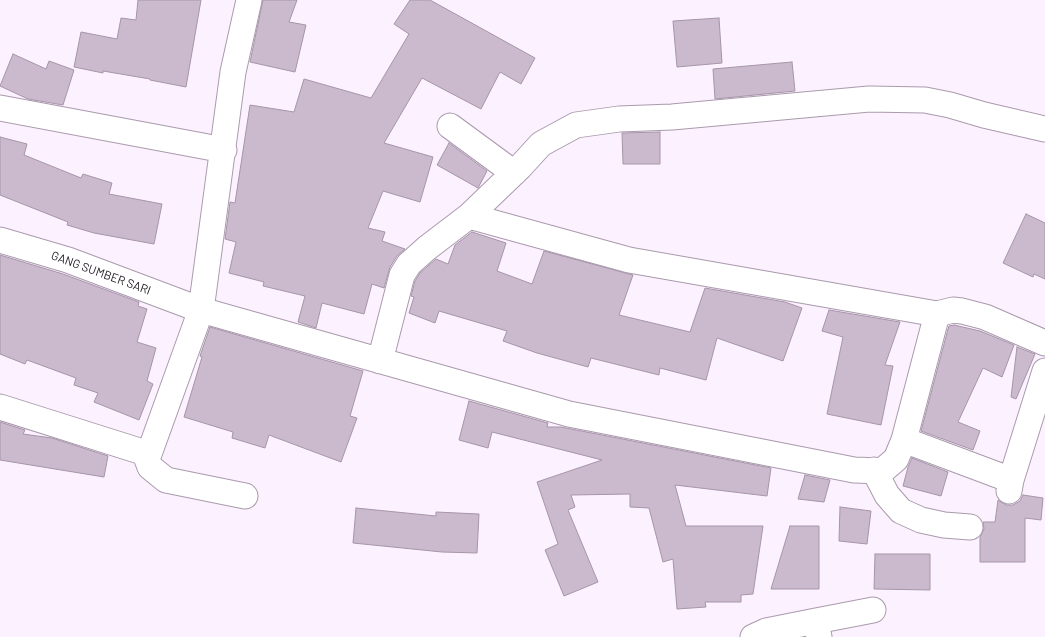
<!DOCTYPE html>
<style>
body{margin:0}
canvas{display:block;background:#fcf1fe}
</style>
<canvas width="1045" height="637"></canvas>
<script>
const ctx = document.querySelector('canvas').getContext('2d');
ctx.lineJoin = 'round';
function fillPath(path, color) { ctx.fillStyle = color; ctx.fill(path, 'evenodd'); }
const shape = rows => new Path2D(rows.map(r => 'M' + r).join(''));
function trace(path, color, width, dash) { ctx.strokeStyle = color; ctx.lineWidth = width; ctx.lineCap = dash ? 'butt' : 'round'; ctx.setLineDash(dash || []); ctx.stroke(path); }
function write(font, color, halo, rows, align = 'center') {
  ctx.font = font + ' Barlow,sans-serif'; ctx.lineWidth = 4; ctx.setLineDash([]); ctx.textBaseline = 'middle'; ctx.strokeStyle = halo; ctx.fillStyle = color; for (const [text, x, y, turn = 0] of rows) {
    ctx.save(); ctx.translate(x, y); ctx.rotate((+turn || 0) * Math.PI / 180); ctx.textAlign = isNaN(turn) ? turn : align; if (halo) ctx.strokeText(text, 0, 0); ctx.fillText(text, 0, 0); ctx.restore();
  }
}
const building = shape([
 [138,0,201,0,186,87,150,80,150,79,103,71,103,73,74,67,81,32,117,39,121,18,136,20,138,0],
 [263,0,297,0,289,22,306,25,295,72,250,62,263,0],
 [410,0,430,0,535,58,521,84,500,72,481,109,422,78,384,143,433,157,420,202,383,191,368,228,385,232,382,241,405,249,397,256,390,267,384,288,372,284,364,314,322,303,316,328,298,322,305,296,263,286,264,282,229,273,236,242,225,239,230,202,235,203,250,105,294,112,304,79,371,98,409,34,394,24,410,0],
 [719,18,722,63,677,67,673,21,719,18],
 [13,54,46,69,49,61,74,70,63,105,28,99,0,86,13,54],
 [792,62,795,91,715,99,713,69,792,62],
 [660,132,660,164,623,164,622,133,660,132],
 [0,137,27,144,24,155,81,178,83,174,112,183,109,194,162,204,154,244,94,233,67,225,68,222,0,195,0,137],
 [449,143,487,171,478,188,437,165,449,143],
 [1026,214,1045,223,1045,279,1034,274,1033,277,1003,263,1026,214],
 [472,232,506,243,497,271,532,284,544,251,633,275,619,315,690,332,705,288,785,302,802,308,783,361,717,338,706,380,660,368,659,375,591,358,588,367,537,353,503,341,507,331,439,311,435,323,409,313,414,297,411,296,415,281,420,273,436,259,448,264,455,245,472,232],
 [0,255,63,274,139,302,138,306,147,309,137,342,156,348,147,381,153,384,139,420,94,402,98,393,74,385,76,378,27,360,25,364,0,354,0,255],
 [829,310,900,322,885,365,893,366,881,425,827,414,843,337,822,331,829,310],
 [954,325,980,331,1014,345,1002,377,983,368,958,422,980,431,973,450,921,431,948,329,949,326,954,325],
 [210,327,363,371,350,416,357,418,341,462,269,435,265,448,232,438,233,432,184,417,202,357,200,356,210,327],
 [1017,347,1035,354,1016,399,1011,397,1017,347],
 [469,401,548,423,547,427,561,427,771,468,767,496,675,485,686,526,763,526,753,594,741,595,741,602,705,602,706,607,677,609,673,559,663,562,649,508,630,507,630,494,571,495,575,507,568,510,598,582,564,596,545,550,558,544,537,482,602,460,492,432,488,448,459,440,469,401],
 [0,422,25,430,23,434,52,438,108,456,104,477,0,460,0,422],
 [912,458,948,472,941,496,903,486,908,467,912,458],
 [805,475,830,480,824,502,798,499,805,475],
 [1023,495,1043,498,1041,520,1025,518,1025,562,980,562,980,537,984,529,983,522,995,522,998,500,1006,505,1013,505,1020,501,1023,495],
 [840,507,871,511,867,544,839,541,840,507],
 [356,508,436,516,436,512,479,514,477,553,442,552,353,543,356,508],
 [790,526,819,526,819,589,771,589,790,526],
 [875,554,930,554,930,590,874,589,875,554]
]);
fillPath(building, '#cbbace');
trace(building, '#a695a9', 1);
const minor = shape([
 [0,108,224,150],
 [450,126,514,173],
 [1045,129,984,115,950,105,925,100,869,99,672,117,619,119,576,125,541,144,520,167,469,216,629,260,937,314,953,310,962,311,985,317,1045,343],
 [0,240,68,260,201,310,569,414,854,470,882,471,896,459,904,440,1011,480],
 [380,361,402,275,409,264,427,248,469,216],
 [0,407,149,454,201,310,233,72,249,0],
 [904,440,937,314],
 [149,454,147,459,150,467,166,480,245,496],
 [874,470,887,495,901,511,921,520,944,525,970,527],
 [1009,491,1011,480,1045,371],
 [816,621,873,610],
 [753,637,766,631,816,621,819,637]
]);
trace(minor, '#aa9aad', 27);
trace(minor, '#fff', 25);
write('12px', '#201a22', '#fff', [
 ["GANG SUMBER SARI",101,273,20]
]);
</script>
